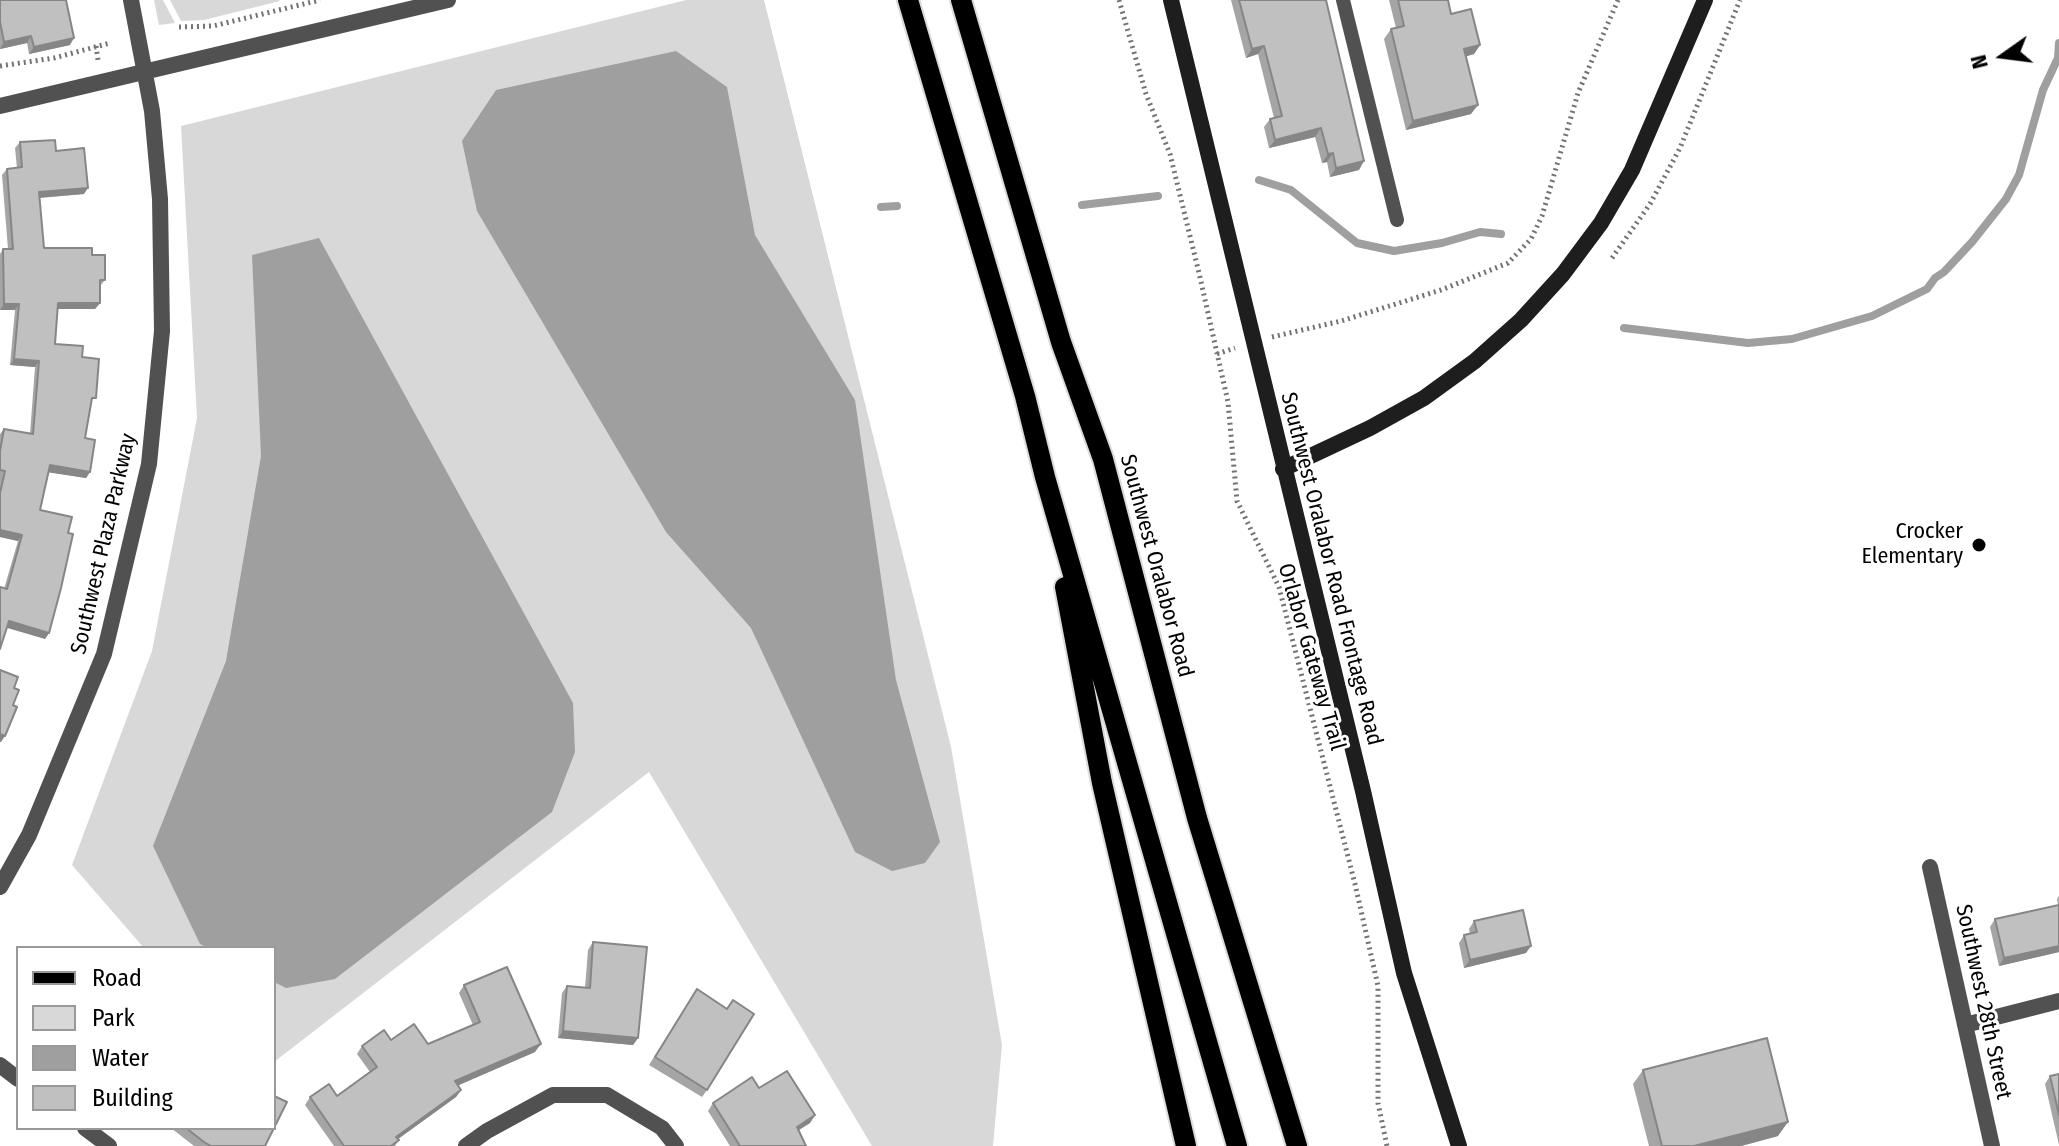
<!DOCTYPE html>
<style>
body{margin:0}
#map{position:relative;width:2059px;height:1146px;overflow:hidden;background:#fff;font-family:"Fira Sans Condensed",sans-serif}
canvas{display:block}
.legend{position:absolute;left:16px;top:946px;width:260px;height:184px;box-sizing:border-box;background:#fff;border:2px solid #999;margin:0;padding:10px 14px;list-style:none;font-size:24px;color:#000}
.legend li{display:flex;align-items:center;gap:16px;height:40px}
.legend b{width:40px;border:2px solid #999}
.north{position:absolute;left:1963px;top:16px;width:80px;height:80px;-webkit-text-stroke:6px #fff;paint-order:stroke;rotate:256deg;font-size:22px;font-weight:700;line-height:32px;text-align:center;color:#000}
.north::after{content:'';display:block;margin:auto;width:28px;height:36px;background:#000;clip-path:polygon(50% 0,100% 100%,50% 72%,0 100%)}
</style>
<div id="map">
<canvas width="2059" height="1146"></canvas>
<ul class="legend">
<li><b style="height:10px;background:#000"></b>Road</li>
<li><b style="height:22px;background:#d8d8d8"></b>Park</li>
<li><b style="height:22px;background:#9f9f9f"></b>Water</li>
<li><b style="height:22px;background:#c0c0c0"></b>Building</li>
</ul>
<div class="north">N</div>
</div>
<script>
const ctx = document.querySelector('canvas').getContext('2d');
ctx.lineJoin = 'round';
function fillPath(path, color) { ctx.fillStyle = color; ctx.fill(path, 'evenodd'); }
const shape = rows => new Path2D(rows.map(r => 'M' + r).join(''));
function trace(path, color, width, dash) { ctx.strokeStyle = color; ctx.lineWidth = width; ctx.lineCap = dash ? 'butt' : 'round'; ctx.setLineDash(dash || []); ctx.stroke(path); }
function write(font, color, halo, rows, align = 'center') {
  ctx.font = font + ' "Fira Sans Condensed",sans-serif'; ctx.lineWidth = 6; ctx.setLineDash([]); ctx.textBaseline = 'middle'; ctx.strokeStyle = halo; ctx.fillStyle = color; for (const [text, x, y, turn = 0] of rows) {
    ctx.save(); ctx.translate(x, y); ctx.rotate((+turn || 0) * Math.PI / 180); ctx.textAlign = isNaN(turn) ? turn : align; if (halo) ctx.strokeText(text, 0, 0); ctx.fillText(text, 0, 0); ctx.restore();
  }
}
fillPath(shape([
 [154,0,163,0,175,23,159,25],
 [170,0,279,0,280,1,204,20,181,21],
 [686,0,764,0,951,747,1002,1045,993,1146,872,1146,649,772,274,1062,274,948,144,948,72,865,152,651,197,418,181,126]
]), '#d8d8d8');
fillPath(shape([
 [676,51,727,87,755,235,855,400,896,680,940,842,925,863,892,871,855,852,751,628,666,532,477,211,462,141,496,90],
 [319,238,573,703,575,752,552,812,335,979,286,988,274,982,274,948,208,948,200,944,153,846,226,661,261,456,252,255]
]), '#9f9f9f');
trace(shape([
 [1259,180,1291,190,1357,243,1394,251,1442,243,1480,232,1501,234],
 [1082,205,1158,196],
 [881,207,897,206],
 [1624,328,1748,343,1792,339,1872,316,1927,289,1935,278,1944,272,1972,242,2006,199,2019,175,2043,90,2058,58,2059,43]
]), '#9f9f9f', 8);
const primary = shape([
 [908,0,1025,396,1045,477,1237,1146],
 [961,0,1061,342,1103,459,1197,818,1297,1146],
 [1065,587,1102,783,1186,1146]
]);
trace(primary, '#dbdbdb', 24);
trace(shape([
 [1119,0,1146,94,1170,154,1199,273,1228,402,1237,501,1279,587,1355,884,1378,986,1378,1103,1387,1146],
 [179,27,213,26,320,0],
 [96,46,98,60],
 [0,66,54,58,110,43],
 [1612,258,1650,204,1680,148,1740,0],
 [1272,337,1341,321,1441,290,1508,263,1531,239,1542,216,1578,93,1618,0],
 [1217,354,1235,348]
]), '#737373', 5, [2, 4]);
trace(shape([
 [1343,0,1397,220]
]), '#515151', 14);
trace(shape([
 [0,106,448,0],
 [1930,867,1992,1146],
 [0,887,29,835,104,654,149,464,162,331,160,199,152,111,131,0],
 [1965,1025,2059,1001],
 [0,1065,18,1079],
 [85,1128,109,1146],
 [466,1146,487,1131,553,1095,607,1095,662,1128,676,1146]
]), '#515151', 16);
trace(shape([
 [1171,0,1363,791,1404,973,1459,1146],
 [1283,469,1370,428,1424,398,1475,361,1521,320,1563,274,1601,223,1632,170,1705,0]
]), '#1e1e1e', 16);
trace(primary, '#000', 20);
fillPath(shape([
 [0,0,70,45,29,54,27,43,0,49],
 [1231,0,1326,0,1359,170,1330,177,1327,162,1322,163,1315,137,1269,148,1264,127,1270,119,1274,118,1258,54,1246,58],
 [1389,0,1448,0,1451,14,1480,45,1474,54,1466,56,1471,114,1406,130,1384,39,1391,29,1396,28],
 [20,142,56,151,84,194,40,198,44,248,92,255,105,280,100,286,100,303,95,309,58,309,55,344,82,357,92,404,91,404,85,438,90,472,86,478,49,472,40,510,49,633,45,639,4,589,18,541,0,537,0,434,4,429,30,434,35,367,10,365,15,310,0,310,0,254,3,249,8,249,2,175,7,169,17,168,15,148],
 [2059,896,2059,952,1999,966,1990,927,1995,919,2058,905,2057,899],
 [1474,921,1526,953,1464,968,1459,943,1464,935,1470,934,1469,929],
 [593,942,638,1038,633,1045,558,1038,562,993,567,986,585,988,588,950],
 [464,985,535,1052,458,1085,461,1090,456,1097,398,1139,399,1140,395,1146,334,1146,305,1105,310,1097,337,1096,370,1072,357,1054,362,1046,391,1040,428,1044,473,1025,459,993],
 [692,997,727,1008,707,1090,702,1097,649,1065],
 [1643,1070,1778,1136,1741,1146,1649,1146,1633,1084],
 [2059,1074,2059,1145,2045,1084,2050,1076],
 [759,1088,815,1115,810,1123,799,1130,806,1146,730,1146,708,1111,713,1103],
 [171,1128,274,1128,265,1146,194,1146]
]), '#a5a5a5');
fillPath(shape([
 [31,36,27,43,0,49,4,42],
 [74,38,70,45,29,54,34,47],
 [1480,45,1474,54,1458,59,1464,49],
 [1264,46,1258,54,1246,58,1252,49],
 [1478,105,1471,114,1406,130,1413,121],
 [1321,128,1315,137,1269,148,1275,140],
 [1333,153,1327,162,1322,163,1328,154],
 [1364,161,1359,170,1330,177,1336,168],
 [88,188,84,194,35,198,39,192],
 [58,303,100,303,95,309,54,309],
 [4,304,19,304,15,310,0,310],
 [14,359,39,361,35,367,10,365],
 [50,465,90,472,86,478,46,472],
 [0,530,22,535,18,541,0,537],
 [9,621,49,633,45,639,4,627],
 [0,734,5,736,1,742,0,742],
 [1531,946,1526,953,1464,968,1470,960],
 [2059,946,2059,952,1999,966,2004,958],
 [563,1031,638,1038,633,1045,558,1038],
 [541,1044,535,1052,450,1089,455,1081],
 [461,1090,456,1097,391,1144,396,1137],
 [815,1115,810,1123,792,1134,797,1127],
 [1788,1122,1778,1136,1741,1146,1694,1146]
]), '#868686');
const building = shape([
 [0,0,66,0,74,38,34,47,31,36,4,42,0,22,0,0],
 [1239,0,1326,0,1364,161,1336,168,1333,153,1328,154,1321,128,1275,140,1270,119,1282,116,1264,46,1252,49,1239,0],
 [1398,0,1448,0,1451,14,1471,9,1480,45,1464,49,1478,105,1413,121,1391,29,1404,26,1398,0],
 [55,140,56,151,84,148,88,188,39,192,44,248,92,248,92,255,105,255,105,280,100,280,100,303,58,303,55,344,83,346,82,357,99,359,96,398,92,398,85,438,95,440,90,472,50,465,40,510,72,517,68,533,73,534,61,588,49,633,9,621,0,649,0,587,7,589,22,535,0,530,0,493,5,471,0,470,0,451,4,429,33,434,39,361,14,359,19,304,4,304,3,249,13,249,7,169,22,167,20,142,55,140],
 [0,670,18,677,14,688,19,690,13,705,17,707,5,736,0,734,0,670],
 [2059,905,2059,946,2004,958,1995,919,2059,905],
 [1523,910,1531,946,1470,960,1464,935,1477,932,1474,921,1523,910],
 [593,942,647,947,638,1038,563,1031,567,986,590,988,593,942],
 [507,967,541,1044,455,1081,461,1090,396,1137,399,1140,391,1146,344,1146,310,1097,329,1084,337,1096,377,1067,362,1046,384,1030,391,1040,414,1024,428,1044,480,1022,464,985,507,967],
 [697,989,727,1009,733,1000,754,1014,707,1090,655,1057,697,989],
 [1767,1038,1788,1122,1694,1146,1662,1146,1643,1070,1767,1038],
 [787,1071,815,1115,797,1127,806,1146,740,1146,713,1103,752,1077,759,1088,787,1071],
 [2059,1074,2059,1115,2050,1076,2059,1074],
 [274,1096,287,1102,265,1146,211,1146,204,1142,186,1128,274,1128,274,1096]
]);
fillPath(building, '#c0c0c0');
trace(building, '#868686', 2);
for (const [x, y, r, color] of [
 [1979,545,8,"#000"]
]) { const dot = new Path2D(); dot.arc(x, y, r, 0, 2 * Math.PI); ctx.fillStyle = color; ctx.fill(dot); trace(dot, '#fff', 3); }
write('22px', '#000', '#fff', [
 ["Crocker",1963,532],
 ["Elementary",1963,557]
], 'right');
write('22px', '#000', '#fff', [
 ["Southwest Plaza Parkway",104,544,-77],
 ["Southwest Oralabor Road",1156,566,75],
 ["Southwest Oralabor Road Frontage Road",1331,569,76],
 ["Orlabor Gateway Trail",1311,657,74],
 ["Southwest 28th Street",1983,1002,78]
]);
</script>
